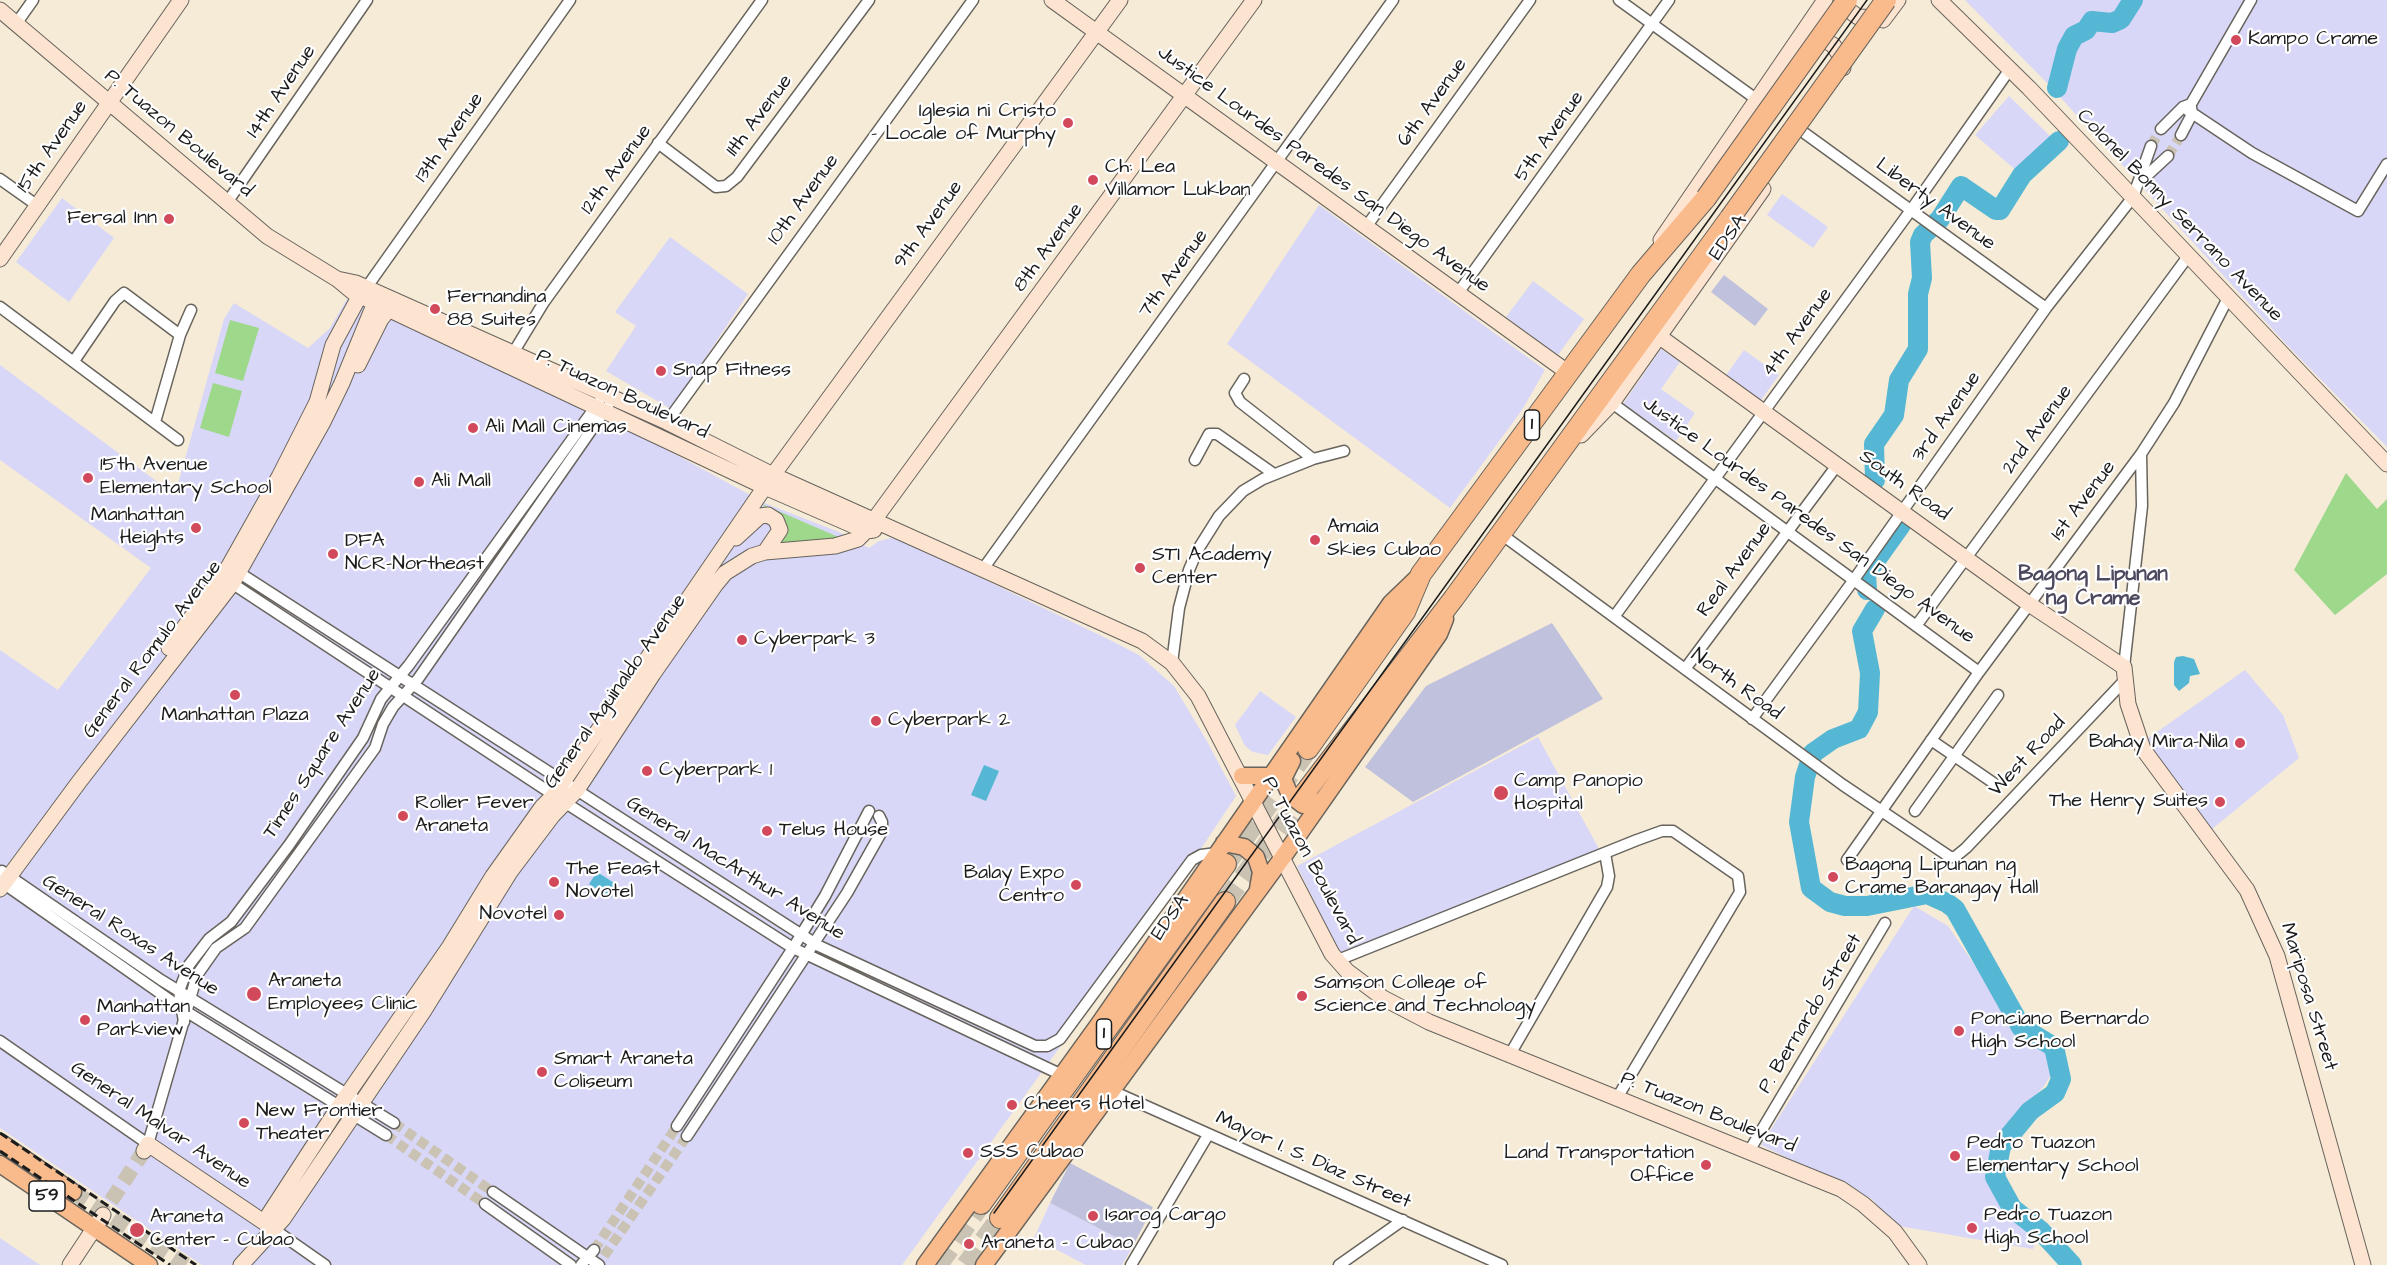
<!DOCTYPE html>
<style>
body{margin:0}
canvas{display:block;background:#f5ebd7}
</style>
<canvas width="2387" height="1265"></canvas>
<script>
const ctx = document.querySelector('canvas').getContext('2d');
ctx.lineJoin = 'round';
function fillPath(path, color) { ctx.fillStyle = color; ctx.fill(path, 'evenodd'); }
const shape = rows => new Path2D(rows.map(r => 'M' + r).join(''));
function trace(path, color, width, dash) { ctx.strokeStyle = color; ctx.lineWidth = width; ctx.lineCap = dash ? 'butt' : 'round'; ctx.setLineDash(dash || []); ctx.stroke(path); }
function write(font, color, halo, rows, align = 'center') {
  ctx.font = font + ' "Architects Daughter",sans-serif'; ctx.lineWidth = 4.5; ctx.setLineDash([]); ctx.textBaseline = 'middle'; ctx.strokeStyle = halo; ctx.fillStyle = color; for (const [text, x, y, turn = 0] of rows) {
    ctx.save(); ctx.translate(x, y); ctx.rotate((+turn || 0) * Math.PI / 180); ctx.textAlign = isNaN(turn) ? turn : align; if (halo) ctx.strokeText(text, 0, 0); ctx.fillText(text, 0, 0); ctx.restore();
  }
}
fillPath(shape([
 [1965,0,2387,0,2387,447,2286,344,2050,86],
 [2009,96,2052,138,2018,172,1975,135],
 [1782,194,1828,227,1813,248,1767,215],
 [62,198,114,238,69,302,16,262],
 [1319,205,1545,370,1522,410,1450,508,1227,344],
 [670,237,748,294,671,409,606,371,636,326,615,312],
 [1533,281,1584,319,1558,355,1506,317],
 [347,299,584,405,767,504,839,532,869,548,879,541,892,538,904,541,1110,640,1139,655,1174,686,1208,743,1236,796,1173,891,902,1265,202,1265,0,1128,0,650,58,690,151,568,0,460,0,365,175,495,224,319,234,303,308,348,330,328],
 [1661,349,1680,362,1661,389,1695,413,1676,441,1623,404],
 [1744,350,1779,375,1759,403,1724,378],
 [2245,670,2283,715,2299,758,2212,829,2170,776,2147,739],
 [1260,691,1296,717,1268,755,1253,752,1245,746,1235,725],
 [1538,737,1599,849,1341,956,1297,866],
 [1914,906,1948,926,2013,1021,2031,1041,2038,1042,2052,1056,2054,1070,2044,1086,1992,1146,1993,1178,2009,1209,2039,1231,2033,1249,1893,1225,1872,1199,1761,1145],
 [1050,1203,1133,1246,1122,1265,1086,1265,1034,1238],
 [0,1238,40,1265,0,1265]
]), '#d9d7f8');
fillPath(shape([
 [1724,275,1768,309,1755,326,1711,292],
 [1552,623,1603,699,1413,802,1365,767,1426,686],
 [1070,1163,1153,1207,1133,1246,1050,1203]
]), '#c0c2dd');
fillPath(shape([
 [230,320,259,328,243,381,215,373],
 [213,383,242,391,229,437,200,428],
 [2346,473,2377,509,2387,499,2387,574,2335,615,2294,570],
 [762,504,843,539,774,548,782,524]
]), '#9dd88b');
fillPath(shape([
 [2183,656,2194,659,2200,674,2190,676,2189,683,2179,691,2174,685,2174,662,2176,657],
 [984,765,999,771,986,801,971,795],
 [597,872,619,886,611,898,589,884]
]), '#56b7d4');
trace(shape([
 [2057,88,2067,49,2074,36,2086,30,2092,21,2112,23,2121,19,2133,0],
 [1875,480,1874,444,1894,415,1899,380,1918,349,1918,294,1922,278,1920,242,1923,235,1940,219,1961,186,1996,210,2000,210,2022,175,2059,141],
 [1867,590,1866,574,1901,525],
 [1875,609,1862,631,1870,673,1868,712,1859,729,1833,739,1813,753,1805,777,1799,822,1811,888,1830,902,1845,906,1867,906,1927,894,1947,903,1955,909,2021,1027,2054,1047,2061,1079,2055,1093,2030,1111,2001,1146,1995,1177,2012,1208,2040,1230,2072,1265]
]), '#56b7d4', 20);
trace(shape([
 [2151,146,2161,129],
 [2168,156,2181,135],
 [394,1123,493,1192],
 [386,1135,485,1204],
 [594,1250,677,1126],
 [604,1256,687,1136]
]), '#cac2b2', 10, [10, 5]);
trace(shape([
 [111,1201,144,1151]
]), '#cac2b2', 15, [15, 8]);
trace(shape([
 [73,1192,186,1265]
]), '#cac2b2', 16, [16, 8]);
trace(shape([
 [1226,864,1308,749],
 [1225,902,1304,794],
 [938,1265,981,1204],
 [966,1265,1000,1218]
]), '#cac2b2', 20, [20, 10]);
const street = shape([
 [1619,0,1756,99],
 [16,24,33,0],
 [2183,107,2252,153,2358,211,2387,164],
 [2161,129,2183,107,2191,104,2251,0],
 [1803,132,2046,308],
 [2181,135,2192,114,2191,107],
 [658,143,716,187,726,186,737,177,869,0],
 [0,179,38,206],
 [2141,181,2168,156],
 [226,204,367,0],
 [1366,227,1530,0],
 [364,291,570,0],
 [1458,293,1669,0],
 [0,307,178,440],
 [510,358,544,302,762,0],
 [74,361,115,301,124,293,180,335],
 [1244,379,1235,393,1240,402,1313,459],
 [1612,403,1979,672],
 [155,422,180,335,191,310],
 [667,422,973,0],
 [1195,460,1209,434,1217,434,1274,474],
 [1501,534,1843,785,1950,857,1955,857,1966,848,2125,680],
 [983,569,1393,0],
 [235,570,819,946,1035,1046,1047,1046,1060,1039,1192,860,1201,855,1217,853],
 [227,580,572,807,793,948,1062,1075],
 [1614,617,1911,210,2010,69],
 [1916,626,2189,255],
 [1172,663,1179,608,1189,570,1197,551,1219,516,1243,491,1263,479,1313,459,1344,451],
 [2124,667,2142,506,2141,454],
 [1685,669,1838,464],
 [1752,719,1853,581,2046,308,2133,197,2151,146],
 [1931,740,1995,784],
 [1915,811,1998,695],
 [1847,860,1979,672,2141,454,2174,403,2228,298],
 [2,871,161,980,394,1123],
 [0,881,187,1012,386,1135],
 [1338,960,1637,840,1662,831,1673,831,1738,876,1740,892,1617,1098],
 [184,1022,179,991,189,965,209,939,231,922,289,845,363,738,381,699,409,665,599,402],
 [0,1041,148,1144,197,975,216,948,245,928,375,748,383,724,393,707,418,679,608,406],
 [1509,1056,1607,887,1609,876,1605,853],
 [1110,1090,1502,1265],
 [677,1126,793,948,825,896,869,811],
 [687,1136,847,893,882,831,882,822,879,816],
 [1748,1153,1885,923],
 [493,1192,599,1265],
 [485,1204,571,1265],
 [275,1230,325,1265],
 [581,1265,594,1250],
 [1131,1265,1208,1135],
 [1339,1265,1403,1220]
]);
const secondary = shape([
 [1052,0,1570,374],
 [1841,0,1846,8,1858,17,1881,18],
 [1939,0,2029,88,2387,464],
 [0,10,267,236,337,279,354,293,765,487,866,531,874,530],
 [1883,20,1898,0],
 [1810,37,1821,38,1833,45,1841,57,1843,68],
 [1661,240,1825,0],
 [0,259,181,0],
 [337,279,356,283,504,349,667,422,773,475,1142,641,1172,663,1198,696,1332,954,1347,971,1383,998,1429,1022,1841,1189,1863,1204,1895,1232,1919,1265],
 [1660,337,2029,604,2124,667,2128,704,2143,749,2247,890,2277,956,2363,1265],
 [358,365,381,319,389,309],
 [1581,435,1612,403,1763,189],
 [736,538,760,516,768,515,776,520,780,530,765,552],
 [169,648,229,566,279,477,317,402,333,345,359,297],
 [0,889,79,782,232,584,323,422,342,383,378,295],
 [144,1151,148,1144,271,1227],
 [264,1222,340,1105,450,946,493,876,542,807,554,795,773,475,1120,0],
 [70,1265,103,1215],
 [241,1265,283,1219,423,1012,510,872,553,815,577,790,653,674,716,584,725,573,752,556,765,552,835,546,858,539,866,531,1254,0]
]);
const primary = shape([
 [1292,761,1283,779,1290,795,1303,805,1321,801],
 [1242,776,1271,776],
 [1224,843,1244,847,1256,857,1261,872,1258,889],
 [0,1142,73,1192],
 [0,1164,149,1265],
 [925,1265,1099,1024,1391,603,1419,576],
 [984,1265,1283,857,1439,634,1445,619]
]);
const highway = shape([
 [1308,749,1405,612,1421,574,1641,274,1706,198],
 [1304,794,1454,598,1730,218],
 [981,1204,1226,864],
 [1000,1218,1225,902]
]);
trace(street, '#68645d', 13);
trace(secondary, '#68645d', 17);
trace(primary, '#68645d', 19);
trace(highway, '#68645d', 22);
trace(street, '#fff', 10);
trace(secondary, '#fde4d1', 15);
trace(primary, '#fabb8c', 16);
trace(highway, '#fabb8c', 20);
trace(shape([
 [994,1213,1867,0]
]), '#1c1c1c', 1.5);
trace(shape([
 [0,1133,196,1265],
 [0,1151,170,1265]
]), '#1c1c1c', 3, [9, 4.5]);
const highwayBridge = shape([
 [1706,198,1847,0],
 [1730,218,1886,0]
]);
trace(highwayBridge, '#68645d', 22, []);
trace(highwayBridge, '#fabb8c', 20);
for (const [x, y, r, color] of [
 [2236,40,6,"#d1495b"],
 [1068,123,6,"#d1495b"],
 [1093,180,6,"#d1495b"],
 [169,219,6,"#d1495b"],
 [435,309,6,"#d1495b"],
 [661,371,6,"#d1495b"],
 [473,428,6,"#d1495b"],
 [88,478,6,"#d1495b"],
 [419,482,6,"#d1495b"],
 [196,528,6,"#d1495b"],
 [1315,540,6,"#d1495b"],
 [333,554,6,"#d1495b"],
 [1140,568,6,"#d1495b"],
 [742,640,6,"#d1495b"],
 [235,695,6,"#d1495b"],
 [876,721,6,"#d1495b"],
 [2240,743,6,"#d1495b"],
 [647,771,6,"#d1495b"],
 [1501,793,8,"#d1495b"],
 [2220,802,6,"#d1495b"],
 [403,816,6,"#d1495b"],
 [767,831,6,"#d1495b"],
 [1833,877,6,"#d1495b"],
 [554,882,6,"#d1495b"],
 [1076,885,6,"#d1495b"],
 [559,915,6,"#d1495b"],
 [254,994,8,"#d1495b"],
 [1302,996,6,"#d1495b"],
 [85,1020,6,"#d1495b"],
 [1959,1031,6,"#d1495b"],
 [542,1072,6,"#d1495b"],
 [1012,1105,6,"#d1495b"],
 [244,1123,6,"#d1495b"],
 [968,1153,6,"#d1495b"],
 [1955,1156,6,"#d1495b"],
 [1706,1165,6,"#d1495b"],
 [1093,1216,6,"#d1495b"],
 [1972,1228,6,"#d1495b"],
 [137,1230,8,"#d1495b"],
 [969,1244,6,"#d1495b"]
]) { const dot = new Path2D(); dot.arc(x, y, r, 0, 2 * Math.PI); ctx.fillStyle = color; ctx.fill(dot); trace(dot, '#fff', 2); }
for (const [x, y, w] of [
 [1532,425,15],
 [1104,1034,15],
 [47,1196,36]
]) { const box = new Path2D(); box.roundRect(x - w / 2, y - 15, w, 30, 4.5); ctx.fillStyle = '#fff'; ctx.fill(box); trace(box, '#1c1c1c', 1.5); }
write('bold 18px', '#1c1c1c', null, [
 ["1",1532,425],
 ["1",1104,1034],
 ["59",47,1196]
]);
write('20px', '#1c1c1c', '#fff', [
 ["Kampo Crame",2248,40],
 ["Iglesia ni Cristo",1056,112,"right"],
 ["- Locale of Murphy",1056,135,"right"],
 ["Ch: Lea",1105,168],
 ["Villamor Lukban",1105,191],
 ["Fersal Inn",157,219,"right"],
 ["Fernandina",447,298],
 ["88 Suites",447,321],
 ["Snap Fitness",673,371],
 ["Ali Mall Cinemas",485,428],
 ["15th Avenue",100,466],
 ["Elementary School",100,489],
 ["Ali Mall",431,482],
 ["Manhattan",184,516,"right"],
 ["Heights",184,539,"right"],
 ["Amaia",1327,528],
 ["Skies Cubao",1327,551],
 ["DFA",345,542],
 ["NCR-Northeast",345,565],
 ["STI Academy",1152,556],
 ["Center",1152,579],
 ["Cyberpark 3",754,640],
 ["Manhattan Plaza",235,716,"center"],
 ["Cyberpark 2",888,721],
 ["Bahay Mira-Nila",2228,743,"right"],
 ["Cyberpark 1",659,771],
 ["Camp Panopio",1514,782],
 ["Hospital",1514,805],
 ["The Henry Suites",2208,802,"right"],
 ["Roller Fever",415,804],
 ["Araneta",415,827],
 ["Telus House",779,831],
 ["Bagong Lipunan ng",1845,866],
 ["Crame Barangay Hall",1845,889],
 ["The Feast",566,870],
 ["Novotel",566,893],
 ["Balay Expo",1064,874,"right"],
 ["Centro",1064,897,"right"],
 ["Novotel",547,915,"right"],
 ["Araneta",268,982],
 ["Employees Clinic",268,1005],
 ["Samson College of",1314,984],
 ["Science and Technology",1314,1007],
 ["Manhattan",97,1008],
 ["Parkview",97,1031],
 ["Ponciano Bernardo",1971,1020],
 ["High School",1971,1043],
 ["Smart Araneta",554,1060],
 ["Coliseum",554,1083],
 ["Cheers Hotel",1024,1105],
 ["New Frontier",256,1112],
 ["Theater",256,1135],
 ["Pedro Tuazon",1967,1144],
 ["Elementary School",1967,1167],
 ["SSS Cubao",980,1153],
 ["Land Transportation",1694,1154,"right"],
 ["Office",1694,1177,"right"],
 ["Isarog Cargo",1105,1216],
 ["Pedro Tuazon",1984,1216],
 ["High School",1984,1239],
 ["Araneta",150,1218],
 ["Center - Cubao",150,1241],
 ["Araneta - Cubao",981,1244]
], 'left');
write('20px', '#1c1c1c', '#fff', [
 ["14th Avenue",282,92,-56],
 ["6th Avenue",1433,103,-54],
 ["11th Avenue",760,116,-53],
 ["P. Tuazon Boulevard",178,134,40],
 ["5th Avenue",1550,137,-55],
 ["13th Avenue",450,138,-55],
 ["15th Avenue",53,147,-55],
 ["12th Avenue",617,170,-54],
 ["Justice Lourdes Paredes San Diego Avenue",1323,170,36],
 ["10th Avenue",804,200,-54],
 ["Liberty Avenue",1935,205,36],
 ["Colonel Bonny Serrano Avenue",2179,216,46],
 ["9th Avenue",929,225,-54],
 ["EDSA",1729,238,-55],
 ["8th Avenue",1049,248,-54],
 ["7th Avenue",1174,274,-54],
 ["4th Avenue",1798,333,-54],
 ["P. Tuazon Boulevard",622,395,25],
 ["3rd Avenue",1947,417,-55],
 ["2nd Avenue",2038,430,-54],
 ["South Road",1904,486,36],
 ["1st Avenue",2084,501,-53],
 ["Justice Lourdes Paredes San Diego Avenue",1808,521,36],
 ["Real Avenue",1735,570,-54],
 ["General Romulo Avenue",153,650,-53],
 ["North Road",1736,685,36],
 ["General Aguinaldo Avenue",616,692,-55],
 ["Times Square Avenue",323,754,-57],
 ["West Road",2028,757,-47],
 ["P. Tuazon Boulevard",1310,861,62],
 ["General MacArthur Avenue",735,869,32],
 ["EDSA",1171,918,-55],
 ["General Roxas Avenue",130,936,33],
 ["Mariposa Street",2308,997,73],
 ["P. Bernardo Street",1811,1014,-59],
 ["P. Tuazon Boulevard",1708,1113,22],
 ["General Malvar Avenue",160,1126,34],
 ["Mayor I. S. Diaz Street",1313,1161,24]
]);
write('bold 21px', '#4d485e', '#fff', [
 ["Bagong Lipunan",2093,576],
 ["ng Crame",2093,600]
]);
</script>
